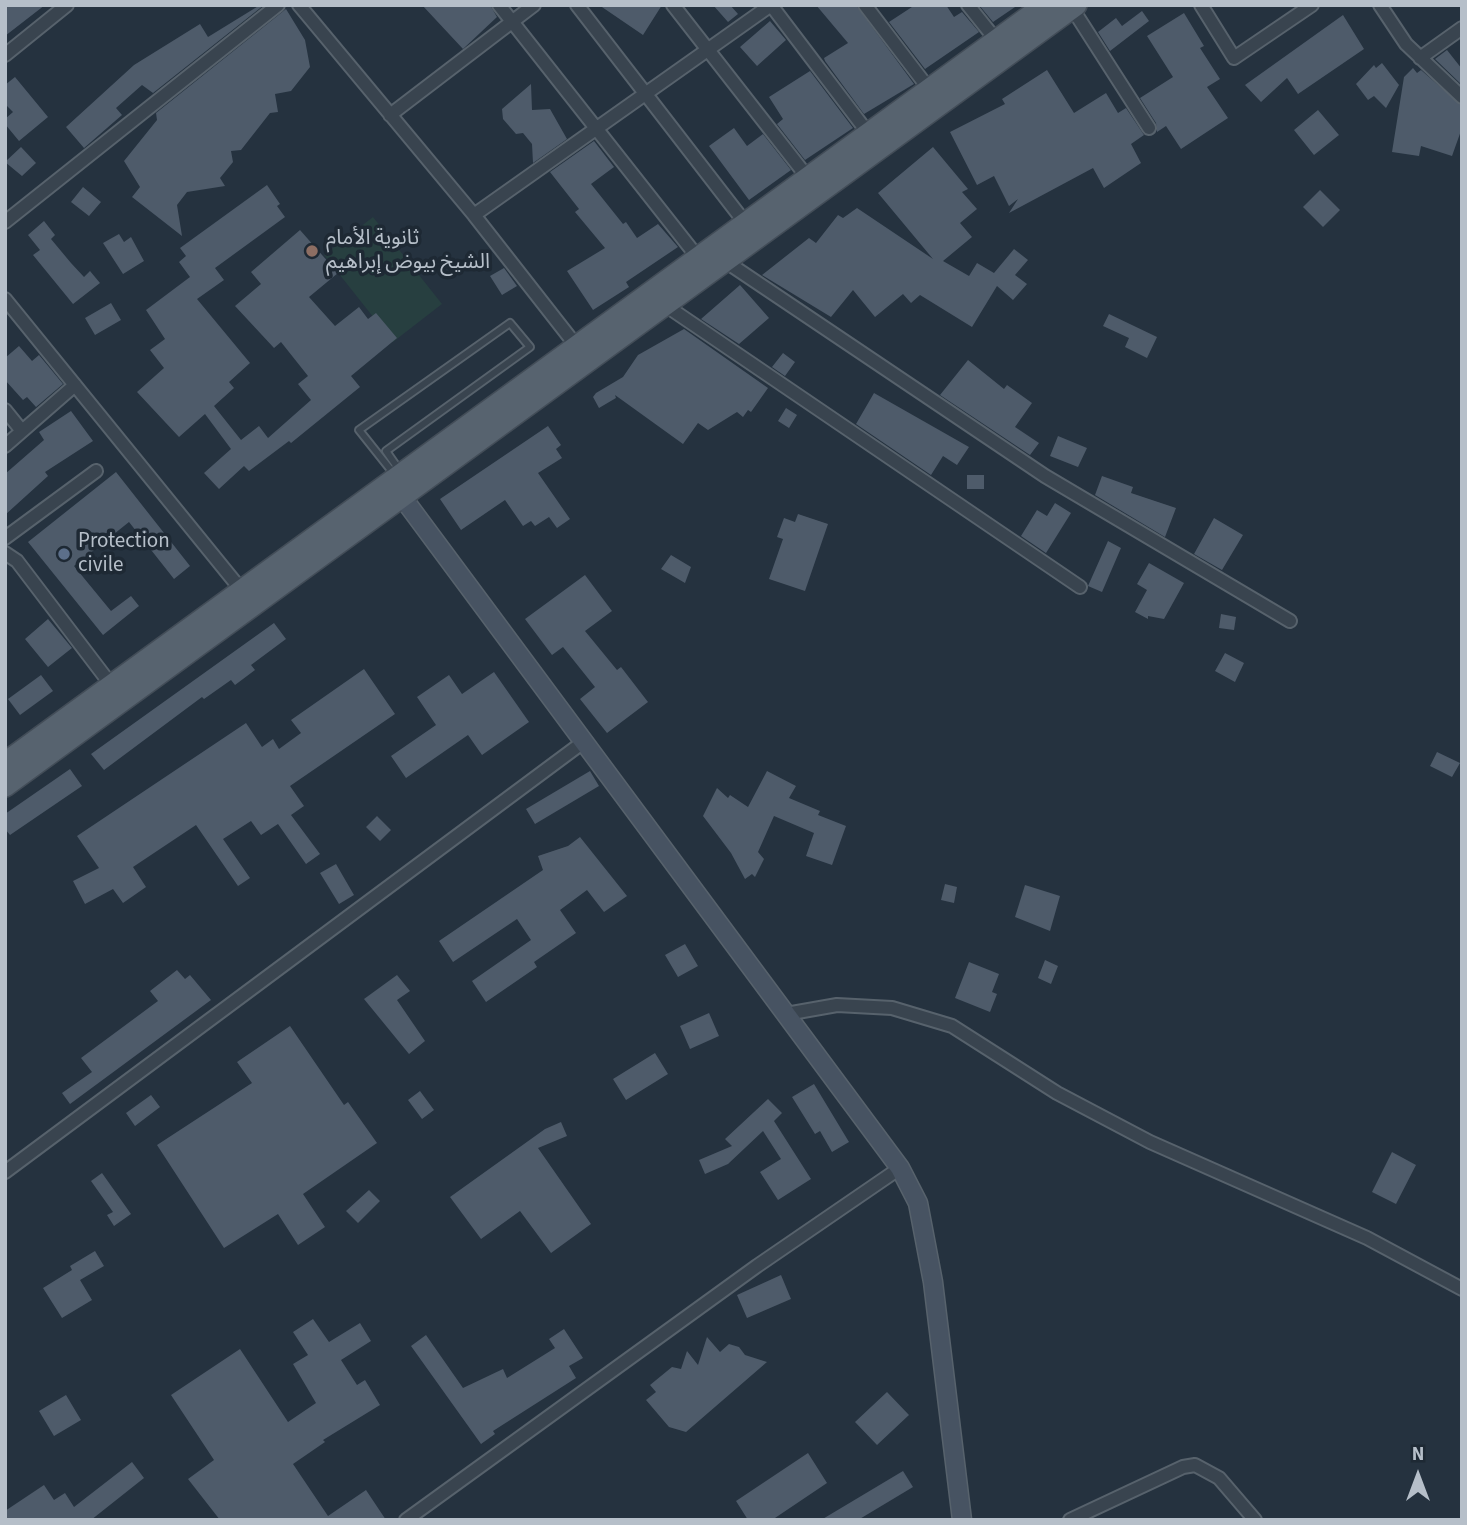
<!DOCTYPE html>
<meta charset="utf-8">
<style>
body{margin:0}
#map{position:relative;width:1467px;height:1525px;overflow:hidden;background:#25323f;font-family:"Source Sans 3",sans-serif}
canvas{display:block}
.frame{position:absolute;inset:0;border:7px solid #b6bfc9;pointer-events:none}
.north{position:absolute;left:1383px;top:1441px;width:70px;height:70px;-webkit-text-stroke:5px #1e2934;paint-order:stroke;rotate:0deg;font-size:19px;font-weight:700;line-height:28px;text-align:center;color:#b6bfc9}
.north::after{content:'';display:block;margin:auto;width:24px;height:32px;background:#b6bfc9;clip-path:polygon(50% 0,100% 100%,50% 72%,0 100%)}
</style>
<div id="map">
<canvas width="1467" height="1525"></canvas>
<div class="frame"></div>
<div class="north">N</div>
</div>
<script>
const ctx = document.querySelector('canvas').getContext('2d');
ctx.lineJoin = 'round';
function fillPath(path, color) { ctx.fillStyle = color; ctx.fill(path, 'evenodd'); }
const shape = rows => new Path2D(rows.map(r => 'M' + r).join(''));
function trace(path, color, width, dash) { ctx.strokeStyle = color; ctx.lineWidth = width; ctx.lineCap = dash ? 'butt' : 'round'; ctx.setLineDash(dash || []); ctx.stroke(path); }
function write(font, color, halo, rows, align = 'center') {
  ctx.font = font + ' "Source Sans 3","Noto Sans Arabic",sans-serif'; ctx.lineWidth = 7; ctx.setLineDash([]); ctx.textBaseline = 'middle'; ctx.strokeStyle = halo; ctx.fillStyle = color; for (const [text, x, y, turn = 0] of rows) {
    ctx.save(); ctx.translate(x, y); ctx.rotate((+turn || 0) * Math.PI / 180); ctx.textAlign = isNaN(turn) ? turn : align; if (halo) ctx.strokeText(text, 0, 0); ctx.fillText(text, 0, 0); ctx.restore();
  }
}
fillPath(shape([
 [373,217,442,304,393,342,324,255]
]), '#273f40');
fillPath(shape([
 [5,5,45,5,5,36],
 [260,5,264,5,153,93,142,85,116,108,122,115,84,148,66,127,134,65,200,24,208,37],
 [422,5,490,5,497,17,463,49],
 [599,5,662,5,643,35],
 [713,5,730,5,738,14,728,22],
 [816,5,856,5,914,84,864,114,825,61,824,58,848,43],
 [915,5,946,5,954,17,962,12,979,32,925,69,889,22],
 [979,5,1018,5,993,22],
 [286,9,305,40,310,67,291,91,275,94,278,112,270,113,241,150,231,151,233,162,220,178,225,186,187,192,177,205,182,236,132,197,140,187,124,161,157,120,156,113],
 [1142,11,1149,21,1110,51,1098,32,1116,18,1122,26],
 [1184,13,1204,46,1200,48,1220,79,1207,87,1228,118,1181,149,1166,126,1157,132,1156,123,1140,98,1173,77,1147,36],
 [1343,15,1364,49,1298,94,1287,78,1261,102,1245,85],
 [770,21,786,40,757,66,740,47],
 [1447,50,1462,69,1462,85,1435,59],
 [1382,63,1399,85,1386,108,1374,96,1368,100,1356,84,1374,65,1376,68],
 [1413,68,1417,73,1421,70,1462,106,1462,128,1452,156,1421,146,1419,156,1392,152,1404,77],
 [1047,70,1074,113,1106,93,1118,113,1126,108,1144,135,1131,144,1141,163,1104,188,1093,168,1009,213,1018,199,1009,206,994,176,977,185,950,132,1005,104,1002,99],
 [810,71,853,128,805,160,777,124,783,119,769,97],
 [15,77,48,117,19,141,5,124,5,119,13,112,5,104,5,85],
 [531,84,532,110,550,109,567,139,533,163,532,144,523,133,516,134,503,119,502,109],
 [1318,110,1339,135,1314,155,1294,130],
 [734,128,747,146,763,134,791,170,749,200,709,146],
 [594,141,614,167,591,184,623,224,626,222,637,238,658,224,678,247,626,282,629,287,593,310,567,271,605,248,575,212,579,209,550,172],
 [21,147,36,163,22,176,5,162],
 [933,147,968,189,962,192,977,209,960,223,972,237,943,261,969,276,977,263,994,273,1014,249,1028,260,1015,275,1027,284,1013,300,997,286,972,327,920,295,911,303,903,294,875,317,853,290,831,317,762,275,809,238,816,243,838,215,843,218,857,208,933,259,878,193],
 [267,185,280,204,277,206,285,217,215,268,224,280,197,299,250,363,229,382,234,388,214,406,241,440,259,426,268,438,311,400,298,384,308,376,281,342,274,348,235,306,261,284,251,272,300,230,338,273,309,297,335,326,359,307,368,319,376,313,397,338,351,376,360,387,291,443,289,441,249,471,244,466,219,489,204,473,231,449,205,414,179,437,137,392,164,368,150,350,165,339,146,310,190,277,179,262,186,256,180,248],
 [83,187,101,202,89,216,71,202],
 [1320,190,1340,210,1323,227,1303,207],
 [44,221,55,235,51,239,71,263,84,277,90,271,100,283,73,304,33,255,40,250,28,235],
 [119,234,124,242,131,237,144,261,123,274,103,243],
 [504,268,517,286,502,295,490,276],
 [740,285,769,318,739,344,701,319],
 [111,303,121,320,95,335,85,318],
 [1109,314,1157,337,1147,358,1125,347,1129,338,1103,326],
 [684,329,768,388,751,412,748,410,743,417,737,412,708,430,698,423,683,444,615,395,616,398,599,408,593,397,596,393,623,377,638,355],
 [19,346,32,361,39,355,63,384,36,407,27,397,23,400,5,380,5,358],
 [783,353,795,362,785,376,772,367],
 [968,360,1004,389,1007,385,1032,403,1015,427,1039,443,1030,455,940,395],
 [874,393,969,447,957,465,943,456,931,475,856,424],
 [786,408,797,415,789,428,778,421],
 [71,411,93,441,45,472,48,476,5,515,5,474,44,440,39,432],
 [548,426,561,445,556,449,562,458,538,473,570,519,557,528,549,517,535,526,531,521,523,526,505,500,461,530,440,499],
 [1058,436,1087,448,1078,467,1050,456],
 [116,472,190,566,174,579,129,522,74,566,111,611,131,596,139,606,103,635,28,542],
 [967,475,984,475,984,489,967,489],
 [1102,476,1133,487,1131,493,1176,508,1165,537,1095,495],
 [1055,503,1071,513,1046,553,1021,536,1037,510,1047,516],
 [798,514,828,524,805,591,769,579,783,539,777,537,784,518,795,522],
 [1214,518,1243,535,1222,570,1194,554],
 [1108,541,1121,548,1102,592,1088,586],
 [671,555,691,567,685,583,661,569],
 [1149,563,1184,583,1164,619,1148,616,1148,619,1135,612,1147,590,1137,584],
 [585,575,612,611,585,631,617,670,621,667,648,702,607,733,580,699,595,687,563,647,552,655,525,619],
 [1221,614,1236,617,1234,630,1219,628],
 [48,619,72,648,48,667,25,639],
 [274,623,286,639,251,665,255,670,235,685,231,680,204,699,202,697,104,770,91,754],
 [1225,653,1244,663,1235,682,1215,671],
 [364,669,395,714,290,786,304,806,291,815,320,854,306,864,278,824,261,835,251,821,223,839,250,878,238,886,196,825,133,867,146,887,123,903,113,889,85,904,73,881,99,868,77,836,246,723,262,747,273,739,279,749,301,733,291,720],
 [494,672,529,722,482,755,468,735,406,778,391,756,436,725,417,697,449,675,462,694],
 [41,675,53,691,20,715,8,699],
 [1437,752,1460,763,1452,777,1430,766],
 [70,769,82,786,10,835,5,829,5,814],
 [590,771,599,786,535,824,526,809],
 [767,771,796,786,789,798,820,811,818,815,846,826,832,865,806,856,814,833,774,816,758,852,764,859,755,877,752,874,745,879,731,853,703,816,717,788,728,798,730,795,748,807],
 [377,816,391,830,380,841,366,827],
 [580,837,627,896,604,912,587,890,560,910,576,933,534,962,537,967,486,1002,472,981,531,940,517,919,453,962,439,941,543,870,538,856,568,846],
 [336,864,354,895,339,904,320,873],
 [945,884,957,887,954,903,941,900],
 [1025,885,1060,896,1050,931,1015,917],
 [685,944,698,966,678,977,665,955],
 [1045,960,1058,966,1051,984,1038,978],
 [969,962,999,974,992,992,997,994,990,1012,955,998],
 [177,970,185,979,190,975,211,1000,70,1104,62,1093,92,1072,81,1058,158,1001,150,991],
 [397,975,410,991,397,1000,425,1041,409,1054,364,999],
 [709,1013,719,1036,690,1049,680,1026],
 [290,1026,344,1105,348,1102,377,1143,303,1194,325,1227,298,1245,278,1214,224,1248,157,1145,252,1083,237,1062],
 [655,1053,668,1074,626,1100,613,1079],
 [814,1084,849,1142,832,1152,820,1131,815,1134,792,1097],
 [420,1091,434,1110,422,1119,408,1100],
 [151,1095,160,1107,135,1126,126,1113],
 [768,1099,782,1113,774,1121,811,1179,778,1200,760,1172,781,1159,763,1131,728,1164,705,1174,699,1160,732,1146,725,1139],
 [561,1122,567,1136,538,1148,591,1224,551,1253,520,1211,481,1239,450,1197,545,1129],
 [1392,1152,1416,1165,1396,1204,1372,1192],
 [102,1173,131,1214,114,1226,107,1215,113,1212,91,1181],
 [369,1190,380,1201,358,1223,346,1211],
 [95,1251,104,1266,80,1280,92,1300,62,1318,43,1288,72,1270,70,1266],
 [781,1275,791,1299,747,1318,737,1295],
 [313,1319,329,1342,360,1323,371,1341,341,1360,357,1385,365,1380,380,1405,323,1440,325,1442,293,1464,328,1516,366,1490,386,1520,220,1520,188,1479,214,1460,171,1395,240,1349,288,1422,316,1403,293,1364,308,1355,293,1332],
 [564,1329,583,1358,569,1366,576,1378,493,1431,495,1434,481,1444,411,1346,426,1335,463,1388,503,1369,507,1378,555,1348,549,1339],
 [707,1337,720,1352,729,1344,739,1347,745,1355,767,1362,686,1432,669,1427,646,1400,656,1392,650,1385,672,1367,681,1369,687,1351,698,1365],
 [887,1392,909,1415,877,1445,855,1422],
 [66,1395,81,1420,54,1436,39,1411],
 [808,1453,827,1483,772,1520,748,1520,736,1501],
 [132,1462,144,1478,91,1520,5,1520,5,1511,44,1485,54,1500,65,1493,74,1507],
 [903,1471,913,1487,858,1520,821,1520]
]), '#4e5b6a');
const lane = shape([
 [394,474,359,430,510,323,530,347,386,451,400,471]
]);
const street = shape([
 [299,5,474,215,578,348],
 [499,5,699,259],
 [577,5,746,224],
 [673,5,808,178],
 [771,5,868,133],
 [865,5,929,89],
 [968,5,996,40],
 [1201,5,1234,58,1312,5],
 [1380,5,1406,44,1462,97],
 [1072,8,1149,128],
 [5,55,67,5],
 [1420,58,1462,28],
 [390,115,534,5],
 [474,215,771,5],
 [5,222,278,5],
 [725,261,1045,476,1290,621],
 [5,299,243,592],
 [665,305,1080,587],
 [5,410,22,431],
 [5,446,75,385],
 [5,538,96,471],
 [5,553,17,561,112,686],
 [786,1014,837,1005,892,1008,952,1026,1057,1093,1150,1142,1367,1238,1462,1289],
 [5,1172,582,743],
 [406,1520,757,1266,900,1168],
 [1070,1520,1183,1467,1195,1465,1219,1478,1255,1520]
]);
const secondary = shape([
 [394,486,900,1168,918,1203,933,1282,962,1520]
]);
const primary = shape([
 [5,763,1045,5],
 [5,786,1076,5]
]);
trace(lane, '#57626c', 10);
trace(street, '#57626c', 16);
trace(secondary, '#57626c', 21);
trace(primary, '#434d58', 24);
trace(lane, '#39444f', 6);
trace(street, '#39444f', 12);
trace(secondary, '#475362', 18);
trace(primary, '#57636f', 21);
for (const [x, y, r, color] of [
 [312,251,7,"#8d6e63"],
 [64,554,7,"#5c6f8a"]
]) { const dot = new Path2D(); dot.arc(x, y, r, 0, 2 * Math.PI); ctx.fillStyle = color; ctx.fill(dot); trace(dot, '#1e2934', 2.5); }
write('21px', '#b6bfc9', '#1e2934', [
 ["ثانوية الأمام",326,239],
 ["الشيخ بيوض إبراهيم",326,263],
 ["Protection",78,542],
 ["civile",78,566]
], 'left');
</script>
